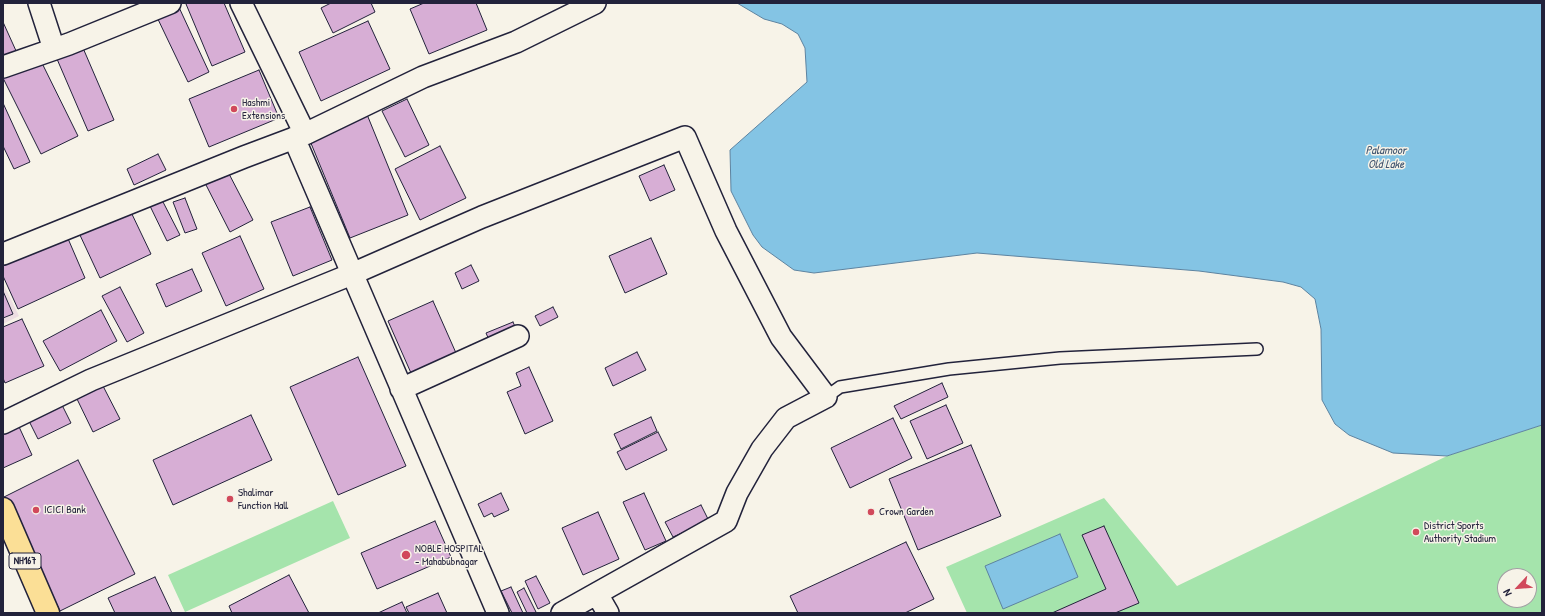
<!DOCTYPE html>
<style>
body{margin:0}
#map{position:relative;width:1545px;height:616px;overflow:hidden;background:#f7f3e8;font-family:"Patrick Hand",sans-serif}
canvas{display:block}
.frame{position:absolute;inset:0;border:4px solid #22223b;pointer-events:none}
.north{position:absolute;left:1497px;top:568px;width:40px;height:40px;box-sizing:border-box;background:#f7f3e8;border:1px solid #a29fa3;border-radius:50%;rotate:244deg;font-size:11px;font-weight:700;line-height:16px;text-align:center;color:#22223b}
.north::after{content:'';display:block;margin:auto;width:14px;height:18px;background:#d1495b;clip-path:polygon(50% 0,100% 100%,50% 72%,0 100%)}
</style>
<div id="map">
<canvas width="1545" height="616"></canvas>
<div class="frame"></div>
<div class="north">N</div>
</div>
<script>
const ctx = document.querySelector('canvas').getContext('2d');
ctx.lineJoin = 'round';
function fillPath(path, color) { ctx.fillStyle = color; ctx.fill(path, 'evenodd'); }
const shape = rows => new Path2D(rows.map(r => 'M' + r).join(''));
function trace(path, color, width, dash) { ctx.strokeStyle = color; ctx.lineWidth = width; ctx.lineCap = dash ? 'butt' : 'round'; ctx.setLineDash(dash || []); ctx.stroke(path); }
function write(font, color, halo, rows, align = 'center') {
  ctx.font = font + ' "Patrick Hand",sans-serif'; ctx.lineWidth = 3; ctx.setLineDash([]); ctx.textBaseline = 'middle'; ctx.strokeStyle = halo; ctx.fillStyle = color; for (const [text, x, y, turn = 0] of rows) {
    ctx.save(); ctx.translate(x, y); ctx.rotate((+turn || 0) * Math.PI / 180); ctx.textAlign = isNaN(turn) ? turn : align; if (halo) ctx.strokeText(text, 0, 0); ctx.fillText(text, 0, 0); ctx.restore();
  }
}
fillPath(shape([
 [3,283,19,316,3,324]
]), '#eddee2');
fillPath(shape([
 [1542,425,1542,613,967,613,946,567,1104,498,1177,586,1447,456],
 [1505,576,1529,576,1529,600,1505,600],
 [333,501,350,538,185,612,168,575]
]), '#a5e4ac');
const water = shape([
 [737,3,1542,3,1542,425,1447,456,1393,453,1349,435,1335,424,1322,400,1321,329,1315,299,1301,287,1283,282,1199,271,977,253,814,273,794,270,762,247,753,235,731,191,730,150,807,82,805,48,798,34,782,24,764,19,737,3],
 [1060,534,1078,577,1003,609,985,566,1060,534]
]);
fillPath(water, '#84c4e4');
trace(water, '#5d83a0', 1);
const building = shape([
 [177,3,209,72,188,82,155,13,177,3],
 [189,3,224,3,245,52,212,66,186,4,189,3],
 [331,3,371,3,375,12,333,33,321,8,331,3],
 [424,3,476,3,487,30,429,54,410,9,424,3],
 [368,21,390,69,321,101,299,52,368,21],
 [3,22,17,53,3,59,3,22],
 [83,48,114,120,88,131,57,59,83,48],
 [38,55,78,136,41,154,3,78,3,72,38,55],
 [259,70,279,118,209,147,189,99,259,70],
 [407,99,429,145,405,157,382,111,407,99],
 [3,103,30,162,14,169,3,146,3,103],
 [366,112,408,215,350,238,308,136,366,112],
 [440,146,466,198,420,220,395,169,440,146],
 [158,154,166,170,134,185,127,169,158,154],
 [664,165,675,190,650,201,639,176,664,165],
 [227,170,253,220,230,232,204,181,227,170],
 [185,198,197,229,185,233,173,202,185,198],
 [162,200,180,235,167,241,150,206,162,200],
 [310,207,332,260,293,276,271,222,310,207],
 [130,210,151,254,100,278,79,233,130,210],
 [66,234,85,278,18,309,3,276,3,262,66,234],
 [240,236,264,289,226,306,202,253,240,236],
 [651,238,667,274,625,293,609,256,651,238],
 [471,265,479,281,462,289,455,273,471,265],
 [192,269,202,291,166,307,156,284,192,269],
 [120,287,144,333,127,342,102,296,120,287],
 [3,291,13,314,3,318,3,291],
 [433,301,456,353,411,373,388,321,433,301],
 [553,307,558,317,540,326,535,316,553,307],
 [101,310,117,341,60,371,43,341,101,310],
 [22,319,44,366,5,383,3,378,3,327,22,319],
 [513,322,519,336,492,347,486,333,513,322],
 [637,352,646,370,613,386,605,368,637,352],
 [358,357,406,466,338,495,290,387,358,357],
 [529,367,553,421,525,434,507,392,521,386,516,373,529,367],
 [942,383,948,397,901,419,894,406,942,383],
 [103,386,120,419,93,432,77,399,103,386],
 [61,403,71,423,38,439,28,419,61,403],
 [946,405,963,443,927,459,910,421,946,405],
 [251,415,272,460,173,505,153,460,251,415],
 [651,417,657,431,621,449,614,434,651,417],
 [15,418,32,455,3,468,3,423,15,418],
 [893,418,912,458,850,488,831,448,893,418],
 [658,432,667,450,626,470,617,452,658,432],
 [971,445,1001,516,918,550,889,479,971,445],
 [78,460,135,574,60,611,4,497,78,460],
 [501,493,509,510,494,517,492,513,484,517,478,504,501,493],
 [644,493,666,541,645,550,623,502,644,493],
 [701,505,709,521,673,537,665,522,701,505],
 [598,512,619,559,583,575,562,528,598,512],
 [435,521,451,557,377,589,361,553,435,521],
 [1104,526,1139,603,1115,613,1052,613,1106,589,1082,535,1104,526],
 [906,542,934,599,905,613,798,613,790,596,906,542],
 [289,575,309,613,232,613,229,606,289,575],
 [536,576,550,603,538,609,525,581,536,576],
 [155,577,172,613,115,613,108,598,155,577],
 [511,587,523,613,512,613,501,591,511,587],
 [524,588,536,612,534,613,527,613,517,592,524,588],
 [438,593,447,613,409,613,406,607,438,593],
 [402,602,407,613,378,613,402,602]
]);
fillPath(building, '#d7aed5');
trace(building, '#22223b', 1);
const service = shape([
 [826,397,840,387,949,369,1060,358,1257,349]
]);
const minor = shape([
 [39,3,54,49],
 [241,3,305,134],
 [3,67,69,44,170,3],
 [294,138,498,613],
 [3,254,244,157,305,134,423,77,516,42,595,3],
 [401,389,518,336],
 [3,423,91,380,352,274,482,217,685,137,726,231,781,337,826,397,786,418,762,449,737,493,726,521,562,613],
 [597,594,608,613]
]);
const trunk = shape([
 [3,509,48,613]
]);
trace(service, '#22223b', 14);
trace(minor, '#22223b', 24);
trace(trunk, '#22223b', 25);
trace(service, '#f7f3e8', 11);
trace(minor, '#f7f3e8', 21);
trace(trunk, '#fbdf96', 22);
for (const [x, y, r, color] of [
 [234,109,4,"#d1495b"],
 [230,499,4,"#d1495b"],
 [36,510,4,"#d1495b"],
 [871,512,4,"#d1495b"],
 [1416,532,4,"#d1495b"],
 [406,555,5,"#d1495b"]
]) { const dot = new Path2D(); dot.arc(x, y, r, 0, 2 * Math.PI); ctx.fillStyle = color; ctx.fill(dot); trace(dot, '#f7f3e8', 1.5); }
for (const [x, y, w] of [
 [25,561,32]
]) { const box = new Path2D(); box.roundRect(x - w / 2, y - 8, w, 16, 3); ctx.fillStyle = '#f7f3e8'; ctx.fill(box); trace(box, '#22223b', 1); }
write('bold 10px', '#22223b', null, [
 ["NH167",25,561]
]);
write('11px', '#22223b', '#f7f3e8', [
 ["Hashmi",242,103],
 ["Extensions",242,116],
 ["Shalimar",238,493],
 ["Function Hall",238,506],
 ["ICICI Bank",44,510],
 ["Crown Garden",879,512],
 ["District Sports",1424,526],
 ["Authority Stadium",1424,539],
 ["NOBLE HOSPITAL",415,549],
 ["- Mahabubnagar",415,562]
], 'left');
write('italic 12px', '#3f536e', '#f7f3e8', [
 ["Palamoor",1386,151],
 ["Old Lake",1386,165]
]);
</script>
